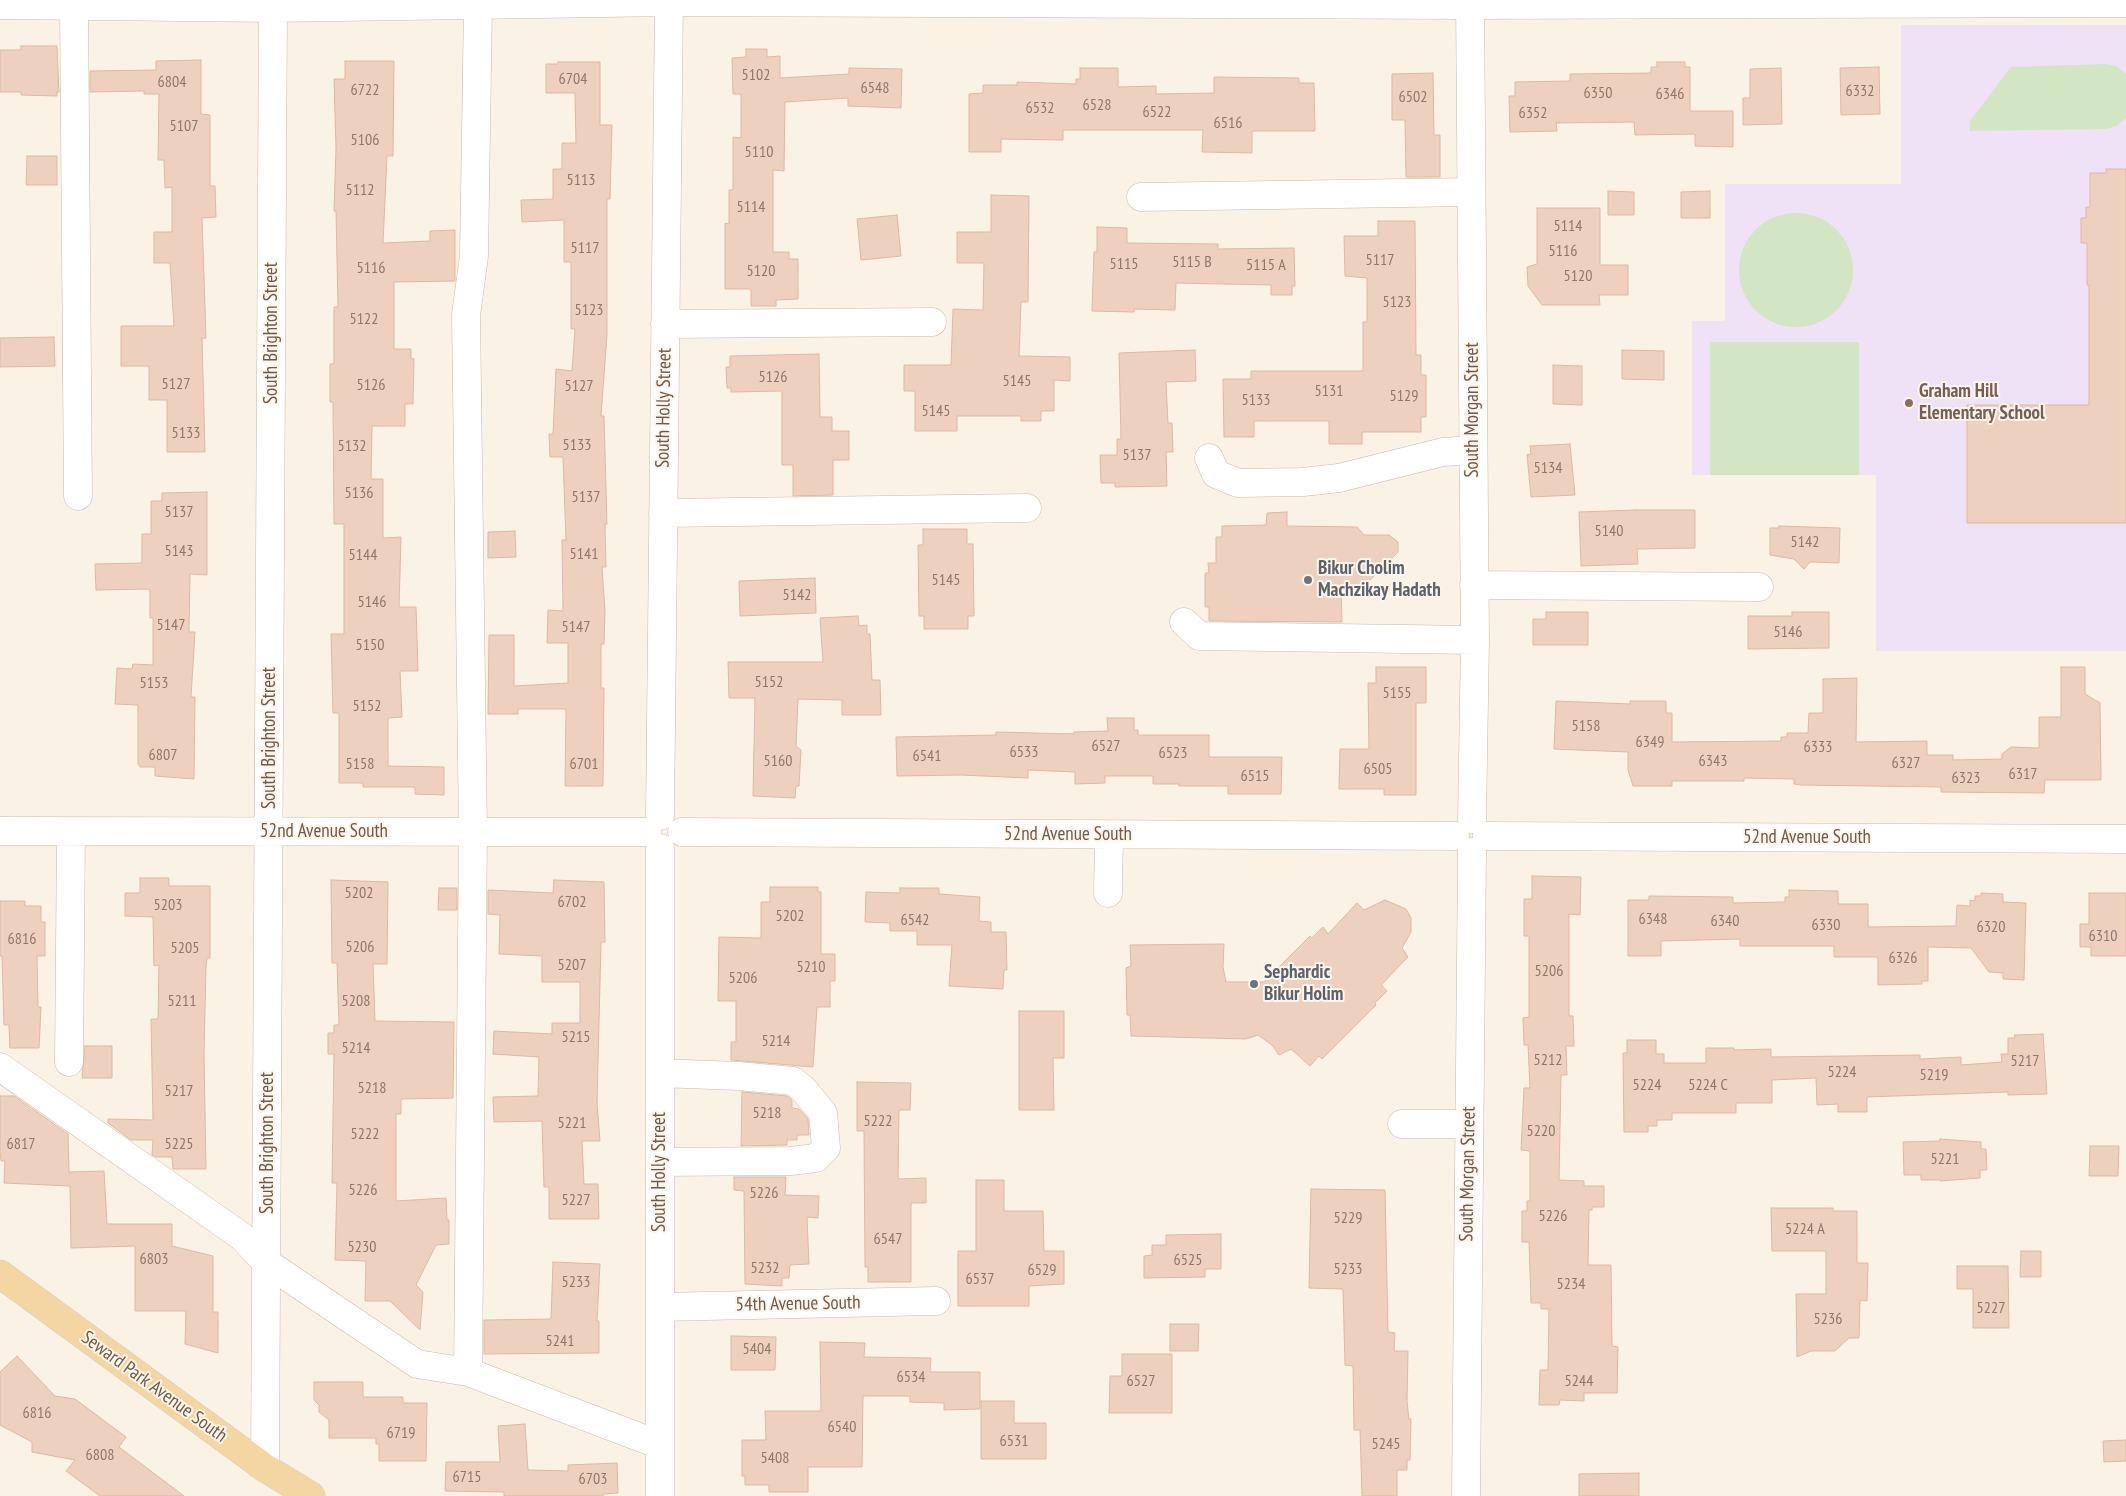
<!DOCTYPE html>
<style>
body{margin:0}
canvas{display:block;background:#faf2e5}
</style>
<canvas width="2126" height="1496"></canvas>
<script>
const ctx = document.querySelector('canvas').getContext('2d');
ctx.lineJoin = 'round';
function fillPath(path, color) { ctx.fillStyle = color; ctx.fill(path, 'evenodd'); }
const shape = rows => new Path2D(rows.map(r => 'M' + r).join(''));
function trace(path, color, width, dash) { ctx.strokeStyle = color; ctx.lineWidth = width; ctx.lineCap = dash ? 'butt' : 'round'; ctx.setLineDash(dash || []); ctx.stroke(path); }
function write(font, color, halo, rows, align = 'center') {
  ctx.font = font + ' "PT Sans Narrow",sans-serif'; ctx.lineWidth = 4; ctx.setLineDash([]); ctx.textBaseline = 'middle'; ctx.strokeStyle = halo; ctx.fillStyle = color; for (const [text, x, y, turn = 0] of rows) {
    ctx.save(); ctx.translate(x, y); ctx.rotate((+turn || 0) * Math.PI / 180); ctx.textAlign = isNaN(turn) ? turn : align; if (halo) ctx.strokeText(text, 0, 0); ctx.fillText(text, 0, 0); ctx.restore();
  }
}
fillPath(shape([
 [1901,25,2126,25,2126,651,1876,651,1876,475,1692,475,1692,321,1725,321,1725,184,1901,184]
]), '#efe1f6');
fillPath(shape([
 [2106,64,2116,66,2126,74,2126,118,2116,126,2106,129,1970,131,1970,121,2011,67],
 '1739 270a57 57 0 1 1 114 0a57 57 0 1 1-114 0Z',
 [1710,342,1859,342,1859,475,1710,475]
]), '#d2e6c4');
const building = shape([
 [21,46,57,46,59,92,57,92,57,96,21,95,21,92,0,92,0,50,21,50,21,46],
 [746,49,767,49,767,57,780,56,780,78,849,74,849,68,902,69,901,108,848,106,848,98,785,102,784,171,773,170,773,252,789,252,789,259,798,259,798,299,776,300,776,306,751,306,751,289,725,289,725,223,729,224,729,190,733,190,733,137,741,138,741,94,733,94,732,58,746,57,746,49],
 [201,60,201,114,210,115,210,186,215,186,216,217,202,218,206,338,202,338,205,452,167,452,167,400,149,400,149,366,121,366,121,326,174,326,170,263,154,263,154,232,172,232,172,187,165,188,164,160,158,160,159,94,144,94,144,91,90,92,90,71,156,70,156,61,201,60],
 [345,61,394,61,393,156,387,156,383,243,430,241,430,231,455,230,455,281,394,282,394,349,411,349,411,358,414,359,413,404,405,404,405,426,372,426,371,479,383,479,383,538,401,537,399,607,416,607,418,671,400,671,402,717,388,718,388,766,444,767,444,795,415,794,415,787,363,787,363,783,339,783,339,713,333,713,331,634,344,634,344,524,334,524,333,402,330,402,330,364,334,364,334,307,338,307,336,211,334,211,336,148,334,79,345,79,345,61],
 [558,62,600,62,600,125,612,125,610,199,607,199,607,335,601,416,604,416,607,524,605,524,606,567,602,567,605,611,604,644,601,644,601,688,604,688,603,786,565,786,566,709,518,709,518,714,488,714,489,635,514,635,514,686,568,683,568,643,547,643,548,610,563,611,562,540,566,540,563,457,550,457,549,434,553,434,556,369,572,371,575,329,571,329,571,262,564,262,564,220,522,222,521,200,553,199,553,169,562,169,562,143,576,143,575,93,546,93,546,64,558,64,558,62],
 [1657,62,1685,62,1685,67,1690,67,1690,111,1733,111,1733,147,1695,146,1695,134,1635,135,1634,122,1556,123,1557,131,1510,132,1509,96,1515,96,1515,82,1570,81,1570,74,1651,73,1651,67,1657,67,1657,62],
 [1879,67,1880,114,1841,115,1840,68,1879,67],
 [1080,68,1118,68,1118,87,1156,86,1156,94,1214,93,1214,77,1299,78,1299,83,1314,83,1315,131,1252,131,1252,153,1202,152,1203,130,1063,130,1063,140,1001,139,1001,152,969,152,969,94,983,93,983,85,1017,85,1017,82,1076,84,1076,79,1080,79,1080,68],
 [1781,68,1782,124,1743,125,1743,98,1750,98,1750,69,1781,68],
 [1433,73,1434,135,1440,135,1440,177,1406,177,1405,120,1392,120,1392,74,1433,73],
 [27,156,57,156,57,185,26,185,27,156],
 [2106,169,2126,169,2126,523,1967,523,1967,405,2089,405,2089,285,2087,285,2087,243,2081,243,2081,218,2086,218,2086,207,2090,207,2090,173,2106,173,2106,169],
 [1608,191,1634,192,1634,215,1608,215,1608,191],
 [1710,191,1710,218,1681,218,1681,192,1710,191],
 [991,195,1029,196,1028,302,1021,302,1019,356,1070,357,1070,381,1054,380,1054,411,1041,411,1041,421,1021,421,1021,416,957,416,957,431,915,431,915,391,904,391,904,365,951,365,953,309,983,310,984,263,957,263,957,232,991,232,991,195],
 [1537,208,1600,208,1600,265,1628,265,1628,295,1599,295,1600,305,1542,305,1528,286,1527,267,1537,264,1537,208],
 [897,215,901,256,861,260,857,219,897,215],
 [1378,221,1415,221,1416,355,1421,355,1421,375,1426,375,1426,417,1421,417,1421,432,1362,432,1362,444,1329,444,1329,421,1254,421,1254,437,1224,437,1223,379,1251,379,1251,371,1363,371,1363,322,1367,322,1367,278,1345,276,1344,236,1378,236,1378,221],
 [1097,227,1127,228,1127,243,1218,244,1218,249,1294,248,1295,286,1292,286,1292,295,1271,295,1271,285,1176,283,1175,310,1134,309,1134,312,1092,311,1094,252,1097,252,1097,227],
 [54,337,55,366,0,367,0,338,54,337],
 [1195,350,1196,381,1166,382,1168,423,1172,423,1173,452,1166,452,1167,486,1115,487,1115,483,1101,483,1100,455,1117,455,1117,439,1121,439,1119,353,1195,350],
 [1622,350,1664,351,1664,380,1622,379,1622,350],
 [819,354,820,417,832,417,832,431,849,431,849,460,833,460,833,495,793,496,793,465,782,465,782,391,731,392,731,388,727,388,726,367,730,367,730,356,819,354],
 [1553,365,1582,366,1582,405,1553,404,1553,365],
 [1570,444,1575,495,1531,497,1527,455,1531,454,1530,446,1570,444],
 [207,492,207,575,190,574,189,632,195,632,191,697,195,697,194,779,155,776,155,767,140,767,138,764,138,705,115,704,117,668,132,669,133,664,153,665,153,618,150,618,150,589,96,590,95,564,142,563,142,534,151,534,151,501,162,501,162,493,207,492],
 [1636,510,1695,510,1695,548,1637,549,1638,564,1581,566,1579,512,1636,510],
 [1287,512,1287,526,1357,527,1364,535,1389,535,1398,542,1398,552,1362,588,1341,588,1342,622,1209,621,1209,607,1205,607,1205,573,1209,573,1208,563,1216,563,1216,537,1222,537,1222,526,1266,525,1267,513,1287,512],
 [1779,526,1840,528,1839,563,1810,562,1804,569,1794,559,1770,555,1770,528,1779,528,1779,526],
 [923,529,967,529,967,544,973,544,974,616,968,616,968,629,924,629,924,616,919,616,918,545,923,545,923,529],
 [515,531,516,557,488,558,488,532,515,531],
 [815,578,816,613,740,616,739,581,815,578],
 [1546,612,1588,612,1588,645,1533,645,1533,619,1546,619,1546,612],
 [1792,612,1829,612,1829,648,1748,649,1748,616,1792,616,1792,612],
 [858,616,859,626,867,625,867,634,870,634,872,680,880,680,881,715,842,715,842,700,798,699,796,746,801,750,799,786,796,786,795,798,753,796,755,698,729,698,728,662,823,662,820,618,858,616],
 [1376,667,1426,667,1426,703,1416,703,1416,795,1384,795,1384,789,1339,789,1340,749,1369,749,1368,683,1376,683,1376,667],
 [2061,667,2085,667,2085,694,2100,703,2101,780,2045,780,2044,793,1941,792,1941,787,1801,785,1794,784,1794,779,1744,778,1744,781,1672,781,1672,786,1633,786,1628,770,1628,752,1554,749,1556,701,1630,704,1630,701,1666,701,1666,713,1672,713,1672,742,1781,741,1781,737,1787,737,1787,733,1808,733,1809,713,1823,713,1823,679,1857,678,1856,742,1927,741,1927,755,1953,755,1953,760,2002,759,2002,754,2011,747,2039,748,2039,717,2061,717,2061,667],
 [1107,718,1134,718,1134,730,1138,730,1138,735,1209,735,1209,757,1282,757,1281,794,1228,794,1228,786,1179,786,1179,784,1153,784,1153,776,1105,776,1105,783,1075,784,1075,772,1028,770,1028,778,961,775,897,776,896,737,996,735,996,732,1074,734,1074,732,1108,731,1107,718],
 [1532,876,1581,877,1580,915,1569,914,1569,1016,1573,1016,1574,1046,1566,1046,1567,1075,1561,1075,1559,1180,1584,1181,1584,1186,1604,1186,1604,1207,1592,1207,1592,1210,1589,1210,1588,1265,1611,1265,1612,1346,1618,1347,1617,1393,1584,1393,1584,1401,1560,1400,1559,1405,1539,1405,1540,1370,1548,1370,1549,1309,1541,1309,1541,1303,1531,1303,1529,1242,1522,1242,1522,1211,1527,1211,1527,1201,1530,1201,1530,1151,1521,1150,1524,1088,1530,1088,1528,1045,1524,1045,1523,1018,1529,1017,1529,936,1524,936,1524,899,1532,899,1532,876],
 [140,878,169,878,169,886,210,886,210,958,207,958,206,966,204,1053,206,1169,173,1169,172,1157,156,1157,152,1155,153,1140,131,1140,108,1123,108,1119,153,1120,151,1019,158,1019,159,965,154,966,153,917,125,916,125,893,140,893,140,878],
 [331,880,388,882,387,964,373,964,375,1021,454,1022,453,1098,401,1099,401,1114,396,1114,396,1201,446,1198,447,1220,449,1220,449,1244,436,1245,416,1285,423,1292,420,1330,390,1301,365,1301,366,1261,335,1260,337,1183,332,1183,334,1054,328,1054,328,1033,334,1033,334,1025,339,1025,337,963,332,963,331,880],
 [554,880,604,882,605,942,601,942,597,1103,600,1141,582,1141,584,1184,598,1184,599,1219,549,1219,549,1187,544,1187,542,1121,494,1122,493,1097,538,1096,539,1057,493,1054,494,1031,552,1034,552,1023,580,1023,580,982,542,982,542,956,499,954,500,915,488,914,488,890,553,893,554,880],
 [770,887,818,887,818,892,821,892,821,954,835,954,835,981,830,981,830,1007,817,1007,813,1067,731,1060,731,1042,736,1042,736,1001,718,1001,719,937,761,938,761,902,770,902,770,887],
 [439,888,457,888,457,910,438,910,439,888],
 [900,888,939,888,939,894,980,897,979,921,991,922,991,932,1006,932,1007,970,1004,970,1003,989,949,986,952,945,917,945,917,931,890,931,890,923,865,922,866,892,900,893,900,888],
 [1789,890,1838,891,1838,904,1868,904,1868,927,1956,926,1957,905,1970,906,1970,900,1975,901,1975,896,1981,896,1981,893,2003,894,2003,902,2026,903,2024,980,2003,979,2003,973,1989,972,1971,948,1928,947,1928,981,1922,981,1922,984,1878,985,1878,957,1834,957,1834,946,1740,946,1740,939,1661,941,1661,956,1628,956,1628,900,1649,900,1649,896,1733,897,1733,903,1785,902,1785,897,1789,897,1789,890],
 [2089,893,2126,893,2126,956,2091,956,2091,947,2080,947,2080,924,2089,924,2089,893],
 [1385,900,1406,909,1411,918,1411,932,1402,948,1408,957,1381,985,1387,991,1375,1003,1376,1005,1322,1059,1319,1056,1310,1066,1291,1049,1279,1055,1272,1045,1258,1035,1246,1039,1131,1036,1130,1015,1127,1015,1126,968,1131,966,1130,945,1224,944,1223,967,1226,982,1264,982,1310,936,1312,938,1323,927,1328,934,1357,903,1364,910,1385,900],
 [0,901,25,901,25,906,41,906,41,922,45,922,45,956,37,956,38,1007,41,1007,39,1048,10,1048,9,1025,4,1025,2,956,0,956,0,901],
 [1019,1011,1064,1011,1064,1058,1053,1058,1054,1110,1019,1110,1019,1011],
 [2043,1034,2047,1094,2008,1095,2008,1092,1867,1097,1867,1112,1838,1112,1838,1104,1817,1105,1816,1078,1772,1080,1772,1103,1736,1103,1736,1113,1672,1113,1672,1120,1657,1120,1657,1126,1648,1126,1648,1132,1624,1132,1623,1053,1627,1053,1627,1040,1656,1040,1656,1054,1664,1054,1664,1063,1706,1063,1706,1048,1734,1048,1734,1050,1771,1049,1771,1057,1920,1055,1920,1059,1961,1057,1961,1065,2002,1062,2001,1054,2008,1054,2008,1038,2015,1038,2014,1035,2043,1034],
 [85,1046,112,1046,112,1078,82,1078,85,1046],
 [857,1082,911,1083,910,1110,899,1110,898,1179,926,1178,926,1203,911,1203,911,1282,868,1282,868,1267,865,1267,864,1131,857,1131,857,1082],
 [742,1092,787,1096,792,1100,792,1108,799,1109,808,1119,809,1135,797,1135,797,1140,787,1140,787,1145,741,1146,742,1092],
 [0,1096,14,1096,68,1134,69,1172,104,1171,107,1224,172,1224,172,1246,213,1256,213,1312,218,1312,218,1353,185,1344,186,1311,135,1311,135,1246,71,1248,70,1186,4,1183,5,1161,1,1161,0,1152,0,1096],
 [1940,1139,1981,1142,1981,1149,1986,1149,1987,1170,1980,1170,1980,1178,1940,1181,1940,1180,1921,1180,1921,1175,1904,1175,1903,1142,1940,1141,1940,1139],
 [2090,1146,2119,1146,2118,1176,2089,1176,2090,1146],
 [734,1177,786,1177,785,1195,819,1196,818,1218,807,1217,809,1264,790,1265,789,1278,782,1278,782,1286,745,1284,744,1191,734,1190,734,1177],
 [976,1180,1004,1180,1004,1211,1043,1211,1044,1251,1064,1251,1064,1284,1029,1286,1029,1306,958,1306,958,1251,976,1251,976,1180],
 [1311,1189,1385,1190,1388,1332,1395,1333,1394,1351,1408,1351,1407,1401,1409,1419,1411,1419,1410,1460,1407,1460,1407,1470,1397,1470,1397,1496,1362,1496,1360,1430,1354,1430,1353,1366,1345,1365,1343,1289,1309,1288,1311,1189],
 [1771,1208,1833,1208,1833,1211,1857,1211,1857,1263,1868,1263,1867,1301,1860,1300,1859,1338,1849,1338,1835,1351,1811,1351,1797,1357,1796,1294,1826,1294,1826,1251,1772,1251,1771,1208],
 [1221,1234,1221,1269,1205,1269,1205,1277,1144,1278,1144,1256,1152,1255,1152,1245,1166,1245,1166,1235,1221,1234],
 [2021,1251,2041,1251,2041,1277,2020,1277,2021,1251],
 [553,1262,600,1264,597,1321,599,1321,599,1353,484,1354,484,1320,551,1319,553,1262],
 [1957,1266,2008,1266,2009,1328,1973,1328,1973,1289,1957,1289,1957,1266],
 [1170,1324,1199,1324,1198,1351,1170,1351,1170,1324],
 [731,1336,776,1337,775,1370,731,1370,731,1336],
 [820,1342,865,1343,864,1357,931,1358,930,1372,980,1372,980,1409,944,1410,944,1403,910,1402,910,1396,863,1396,862,1467,808,1467,808,1492,769,1492,769,1485,745,1485,745,1476,742,1476,742,1440,766,1440,765,1411,821,1411,820,1342],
 [1122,1354,1172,1354,1172,1413,1109,1413,1110,1376,1122,1376,1122,1354],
 [17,1356,55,1396,75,1399,126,1437,119,1447,184,1496,100,1496,66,1471,75,1460,32,1452,32,1442,0,1425,0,1372,17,1356],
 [314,1382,363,1382,363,1397,403,1397,403,1403,427,1403,426,1461,379,1461,379,1444,376,1444,376,1438,329,1438,329,1420,319,1412,319,1405,314,1400,314,1382],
 [981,1401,1014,1401,1014,1423,1046,1423,1046,1459,981,1459,981,1401],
 [525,1424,528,1470,568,1471,568,1465,617,1463,618,1493,603,1494,603,1496,504,1496,504,1492,445,1491,446,1462,500,1462,498,1426,525,1424],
 [2126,1440,2126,1461,2104,1462,2103,1441,2126,1440],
 [1639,1473,1639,1496,1579,1496,1579,1474,1639,1473]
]);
fillPath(building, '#edd1be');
trace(building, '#dfb8a0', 1);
const minor = shape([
 [1470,0,1475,640,1472,819],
 [0,5,273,8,669,2,1470,5,2126,3],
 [74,6,78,496],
 [1141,197,1471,192],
 [665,324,932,322],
 [1209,458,1216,474,1238,483,1303,482,1339,478,1443,452,1473,450],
 [663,513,1027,508],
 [1474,585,1759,587],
 [1184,622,1199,636,1475,640],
 [660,816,669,0],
 [0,831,647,832],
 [682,832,1455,836],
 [1487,836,2126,839],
 [660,848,660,1496],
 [1108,893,1109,836],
 [69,1062,71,832],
 [0,1067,241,1236,267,1263,417,1364,468,1372,660,1445],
 [660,1073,738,1076,793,1081,803,1089,823,1113,826,1148,816,1158,790,1161,660,1162],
 [1402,1124,1469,1124],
 [660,1307,936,1301],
 [468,1372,473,832,466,315,474,256,478,6],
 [265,1468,273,8],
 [1466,1496,1472,852]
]);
const major = shape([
 [0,1274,265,1468,311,1496]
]);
trace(minor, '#cbbaac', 29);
trace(major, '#d7d1cd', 29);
trace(minor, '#fff', 28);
trace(major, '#f4d6a2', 28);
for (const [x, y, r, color] of [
 [1909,403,5,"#8d6e63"],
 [1308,580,5,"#6b7280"],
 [1254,984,5,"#6b7280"]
]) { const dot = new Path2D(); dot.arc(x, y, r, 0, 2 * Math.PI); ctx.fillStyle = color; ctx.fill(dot); trace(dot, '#fdf6ea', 2); }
write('16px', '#907768', null, [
 ["5102",756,75],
 ["6704",573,79],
 ["6804",172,82],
 ["6548",875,88],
 ["6722",365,90],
 ["6332",1860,91],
 ["6350",1598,93],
 ["6346",1670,94],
 ["6502",1413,97],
 ["6528",1097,105],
 ["6532",1040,108],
 ["6522",1157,112],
 ["6352",1533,113],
 ["6516",1228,123],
 ["5107",184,126],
 ["5106",365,140],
 ["5110",759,152],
 ["5113",581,180],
 ["5112",360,190],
 ["5114",751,207],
 ["5114",1568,226],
 ["5117",585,248],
 ["5116",1563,251],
 ["5117",1380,260],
 ["5115 B",1192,262],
 ["5115",1124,264],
 ["5115 A",1266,265],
 ["5116",371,268],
 ["5120",761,271],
 ["5120",1578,276],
 ["5123",1397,302],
 ["5123",589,310],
 ["5122",364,319],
 ["5126",773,377],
 ["5145",1017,381],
 ["5127",176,384],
 ["5126",371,385],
 ["5127",579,386],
 ["5131",1329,391],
 ["5129",1404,396],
 ["5133",1256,400],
 ["5145",936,411],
 ["5133",186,433],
 ["5133",577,445],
 ["5132",352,446],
 ["5137",1137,455],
 ["5134",1548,468],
 ["5136",359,493],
 ["5137",586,497],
 ["5137",179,512],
 ["5140",1609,531],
 ["5142",1805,542],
 ["5143",179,551],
 ["5141",584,554],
 ["5144",363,555],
 ["5145",946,580],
 ["5142",797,595],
 ["5146",372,602],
 ["5147",171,625],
 ["5147",576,627],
 ["5146",1788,632],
 ["5150",370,645],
 ["5152",769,682],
 ["5153",154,683],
 ["5155",1397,693],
 ["5152",367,706],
 ["5158",1586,726],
 ["6349",1650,742],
 ["6527",1106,746],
 ["6333",1818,747],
 ["6533",1024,752],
 ["6523",1173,753],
 ["6807",163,755],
 ["6541",927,756],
 ["5160",778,761],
 ["6343",1713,761],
 ["6327",1906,763],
 ["5158",360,764],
 ["6701",584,764],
 ["6505",1378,769],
 ["6317",2023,774],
 ["6515",1255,776],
 ["6323",1966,778],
 ["5202",359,893],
 ["6702",572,902],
 ["5203",168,905],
 ["5202",790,916],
 ["6348",1653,919],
 ["6542",915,920],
 ["6340",1725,921],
 ["6330",1826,925],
 ["6320",1991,927],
 ["6310",2103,936],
 ["6816",22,939],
 ["5206",360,947],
 ["5205",185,948],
 ["6326",1903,958],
 ["5207",572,965],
 ["5210",811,967],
 ["5206",1549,971],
 ["5206",743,978],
 ["5211",182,1001],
 ["5208",356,1001],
 ["5215",576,1037],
 ["5214",776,1041],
 ["5214",356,1048],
 ["5212",1548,1060],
 ["5217",2025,1061],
 ["5224",1842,1072],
 ["5219",1934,1075],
 ["5224",1647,1085],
 ["5224 C",1708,1085],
 ["5218",372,1088],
 ["5217",179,1091],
 ["5218",767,1113],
 ["5222",878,1121],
 ["5221",572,1123],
 ["5220",1541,1131],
 ["5222",365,1134],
 ["6817",21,1144],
 ["5225",179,1144],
 ["5221",1945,1159],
 ["5226",363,1190],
 ["5226",764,1193],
 ["5227",576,1200],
 ["5226",1553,1216],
 ["5229",1348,1218],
 ["5224 A",1805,1229],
 ["6547",888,1239],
 ["5230",362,1247],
 ["6803",154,1259],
 ["6525",1188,1260],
 ["5232",765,1268],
 ["5233",1348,1269],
 ["6529",1042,1270],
 ["6537",980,1279],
 ["5233",576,1282],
 ["5234",1571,1284],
 ["5227",1991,1308],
 ["5236",1828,1319],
 ["5241",560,1341],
 ["5404",757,1349],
 ["6534",911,1377],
 ["6527",1141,1381],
 ["5244",1579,1381],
 ["6816",37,1413],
 ["6540",842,1427],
 ["6719",401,1433],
 ["6531",1014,1441],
 ["5245",1386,1444],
 ["6808",100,1455],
 ["5408",775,1458],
 ["6715",467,1477],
 ["6703",593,1479]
]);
write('19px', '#71594c', '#fdf6ea', [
 ["South Brighton Street",272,333,-90],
 ["South Holly Street",664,408,-89],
 ["South Morgan Street",1473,410,-90],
 ["South Brighton Street",270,738,-90],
 ["52nd Avenue South",324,832],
 ["52nd Avenue South",1068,835],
 ["52nd Avenue South",1807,838],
 ["South Brighton Street",268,1143,-90],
 ["South Holly Street",660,1172,-90],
 ["South Morgan Street",1468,1174,-89],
 ["54th Avenue South",798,1304,-1],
 ["Seward Park Avenue South",154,1387,36]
]);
write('bold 19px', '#785e54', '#fdf6ea', [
 ["Graham Hill",1919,392],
 ["Elementary School",1919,414]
], 'left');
write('bold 19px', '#5b616d', '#fdf6ea', [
 ["Bikur Cholim",1318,569],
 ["Machzikay Hadath",1318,591],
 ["Sephardic",1264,973],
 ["Bikur Holim",1264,995]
], 'left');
</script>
